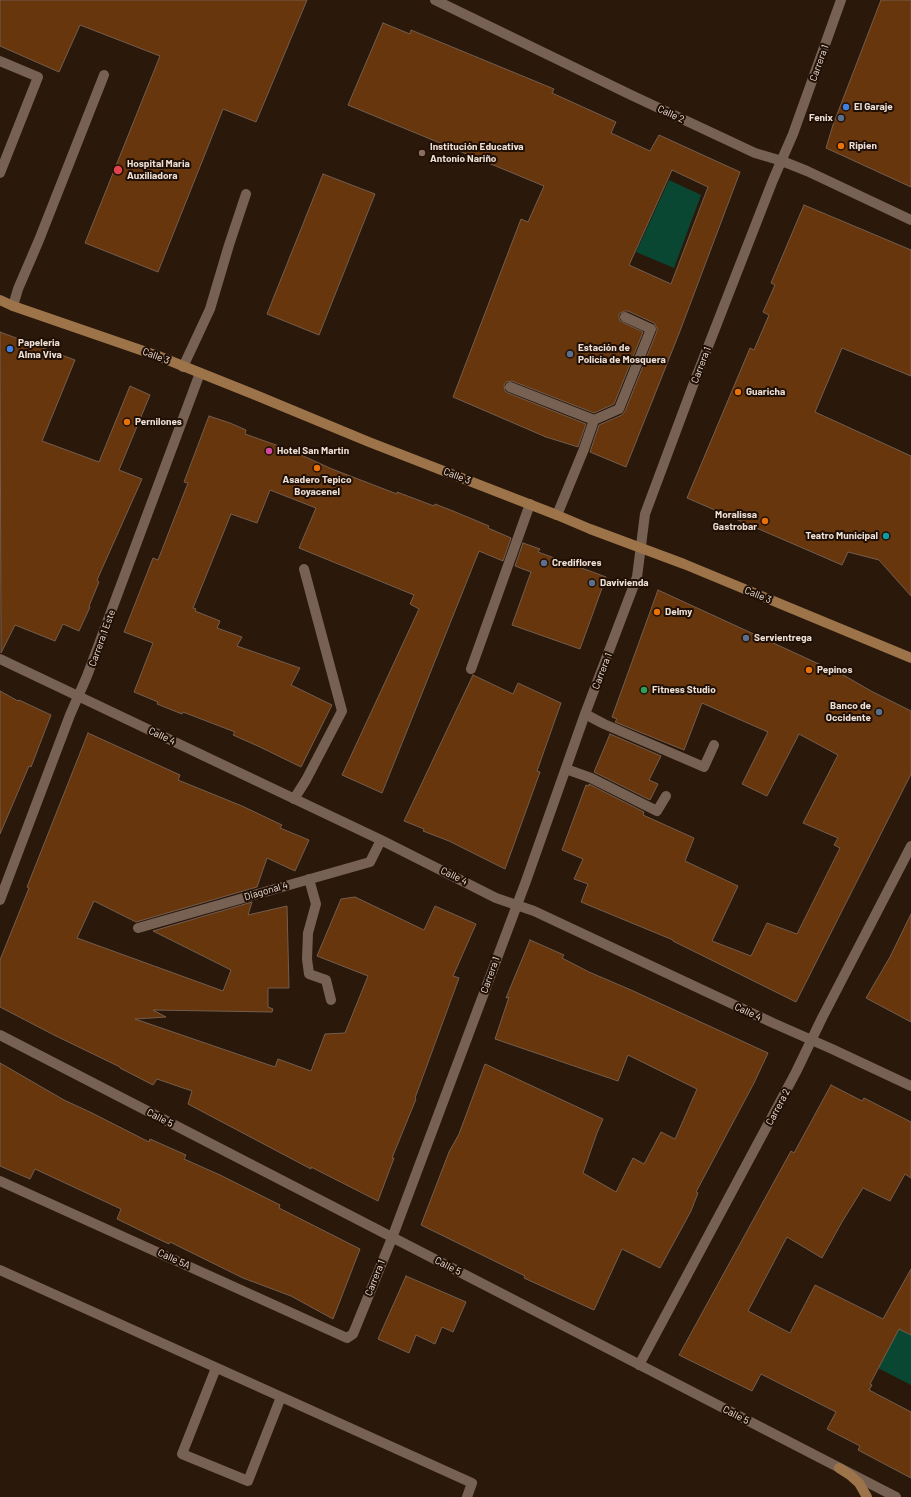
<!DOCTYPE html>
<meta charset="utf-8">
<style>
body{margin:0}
canvas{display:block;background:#2a180b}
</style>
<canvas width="911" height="1497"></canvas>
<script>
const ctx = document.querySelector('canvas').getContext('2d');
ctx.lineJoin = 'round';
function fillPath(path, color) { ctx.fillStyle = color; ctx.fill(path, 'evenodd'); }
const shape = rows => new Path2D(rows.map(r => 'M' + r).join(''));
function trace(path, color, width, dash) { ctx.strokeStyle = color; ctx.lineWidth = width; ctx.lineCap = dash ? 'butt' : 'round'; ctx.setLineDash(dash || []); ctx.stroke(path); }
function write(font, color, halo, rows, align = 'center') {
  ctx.font = font + ' Barlow,sans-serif'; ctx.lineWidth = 4; ctx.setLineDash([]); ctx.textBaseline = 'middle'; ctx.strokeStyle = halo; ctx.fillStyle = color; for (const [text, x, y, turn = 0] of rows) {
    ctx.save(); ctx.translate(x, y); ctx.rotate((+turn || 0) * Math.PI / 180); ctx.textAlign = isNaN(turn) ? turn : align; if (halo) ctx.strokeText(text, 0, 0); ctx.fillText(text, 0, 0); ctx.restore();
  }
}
fillPath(shape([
 [669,180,701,195,674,268,636,252],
 [899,1329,911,1335,911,1385,878,1368]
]), '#0a4732');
const building = shape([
 [0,0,307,0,256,122,223,109,158,272,85,243,160,56,80,25,59,72,0,46,0,0],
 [881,0,911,0,911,187,826,148,833,125,881,0],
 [383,23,410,34,411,30,554,89,552,93,616,122,611,133,650,151,659,135,740,172,680,331,626,467,590,452,599,425,622,415,625,411,657,331,657,328,654,323,628,311,624,311,619,314,619,318,620,321,643,332,614,404,594,413,512,381,506,382,504,385,505,391,508,393,586,424,578,447,546,437,453,397,521,219,528,222,544,186,348,105,383,23],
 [672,170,708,187,671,284,629,265,672,170],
 [323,174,375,194,319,335,267,314,323,174],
 [804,205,911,250,911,376,842,348,815,412,911,456,911,596,879,560,848,552,842,565,687,498,750,348,754,350,769,315,763,312,775,285,771,283,804,205],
 [0,332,75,360,42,441,99,462,130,386,150,395,119,470,142,479,97,580,99,582,89,606,90,607,79,631,63,624,55,641,15,625,1,653,0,332],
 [209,416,230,423,246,430,245,434,290,450,332,469,397,494,397,492,434,506,435,504,453,511,489,526,488,528,511,538,503,561,479,551,382,793,342,775,419,609,410,604,414,595,299,548,316,508,270,490,257,523,231,514,193,608,196,609,195,611,220,621,217,628,242,637,237,646,300,668,291,685,332,705,301,767,260,747,233,735,235,732,183,712,182,714,157,704,158,702,134,692,153,643,124,632,153,558,158,560,188,483,184,482,209,416],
 [523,543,540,549,538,552,606,577,580,649,512,625,531,572,515,566,523,543],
 [658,590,845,676,871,691,911,711,911,774,796,1002,673,941,673,940,581,902,588,884,574,879,583,859,562,850,586,785,589,786,589,784,644,812,643,815,694,838,685,861,738,886,712,941,751,956,767,923,797,934,840,848,834,845,838,838,803,823,838,755,799,734,767,796,742,784,768,732,702,703,684,750,615,722,617,719,612,717,658,590],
 [473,675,513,694,518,683,561,703,537,771,540,772,505,869,449,841,423,831,424,829,404,821,473,675],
 [0,691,18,701,19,700,51,715,31,767,29,766,0,834,0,691],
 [88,733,180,775,178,780,242,806,282,825,280,828,309,840,295,871,267,858,257,887,136,922,94,901,77,938,223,991,231,970,153,931,252,902,248,915,287,906,289,988,268,988,268,1007,273,1009,272,1012,153,1010,166,1017,135,1019,275,1067,278,1059,311,1071,325,1034,345,1033,368,976,317,956,341,899,355,897,424,930,435,906,476,924,453,976,459,978,415,1098,416,1099,392,1158,394,1158,378,1201,311,1167,311,1169,188,1104,192,1091,157,1079,153,1085,120,1068,120,1067,54,1035,0,1007,0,960,29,888,27,887,88,733],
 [610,734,661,756,649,780,658,784,650,800,594,772,610,734],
 [911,914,911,1022,866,998,890,957,911,914],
 [530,940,564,955,562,958,589,972,631,990,768,1053,754,1083,696,1192,698,1193,691,1211,660,1268,622,1249,594,1310,524,1278,525,1276,421,1225,449,1152,459,1134,485,1064,603,1119,597,1133,583,1173,616,1192,633,1158,644,1164,661,1132,675,1139,697,1089,628,1055,618,1081,495,1039,509,997,506,998,530,940],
 [0,1063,64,1100,92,1113,149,1142,150,1139,186,1155,184,1159,220,1175,280,1205,279,1208,360,1249,333,1319,291,1296,243,1278,170,1242,169,1244,152,1236,117,1219,121,1209,35,1169,30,1179,0,1166,0,1063],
 [831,1085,862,1101,864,1098,911,1122,911,1178,905,1174,890,1201,863,1188,842,1222,822,1258,787,1237,748,1311,790,1333,815,1285,883,1319,911,1269,911,1335,899,1329,870,1384,872,1385,869,1390,911,1412,911,1478,858,1450,860,1446,827,1429,836,1412,761,1374,752,1391,679,1355,791,1151,794,1153,831,1085],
 [406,1276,466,1302,453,1332,442,1327,435,1344,416,1335,409,1353,378,1339,406,1276]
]);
fillPath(building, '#67360c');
trace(building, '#735d4e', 1);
trace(shape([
 [0,61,38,77,0,173],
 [13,306,18,289,39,240,104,75],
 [183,367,210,309,229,245,246,194],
 [510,387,594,420],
 [557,515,584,449,594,420,619,409,651,329,625,317],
 [471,669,530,504],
 [585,714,604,724,704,767,714,745],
 [566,769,591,778,657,811,666,796],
 [294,799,306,780,342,711,304,569],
 [309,879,316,904,308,933,307,959,309,974,326,980,331,1000],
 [0,1270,472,1483,467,1497],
 [216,1368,182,1454,248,1481,281,1397]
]), '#776152', 10);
trace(shape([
 [435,0,631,95,755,153,782,161,807,171,911,220],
 [0,659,381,840,496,898,534,911,773,1023,832,1049,911,1086],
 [0,900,70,715,87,676,200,373],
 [138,928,370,862,381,840],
 [0,1035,896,1497],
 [0,1181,347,1338,353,1334,392,1238,526,881,585,714,637,577,645,514,695,380,773,180,793,134,841,0],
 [639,1365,796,1072,822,1018,911,846]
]), '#776152', 10);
trace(shape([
 [0,300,13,306,158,356,253,394,369,442,557,515,590,529,684,564,911,658],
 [839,1468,850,1475,859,1483,867,1497]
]), '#9d744a', 10);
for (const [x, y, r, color] of [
 [846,107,4,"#3f7fe0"],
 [841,118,4,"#5c6f8a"],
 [841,146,4,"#e8710a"],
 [422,153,4,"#8d6e63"],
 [118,170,5,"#e0444e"],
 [10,349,4,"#3f7fe0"],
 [570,354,4,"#5c6f8a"],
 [738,392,4,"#e8710a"],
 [127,422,4,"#e8710a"],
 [269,451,4,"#d1479c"],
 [317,468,4,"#e8710a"],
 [765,521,4,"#e8710a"],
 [886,536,4,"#0f9aa8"],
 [544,563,4,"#5c6f8a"],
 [592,583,4,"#5c6f8a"],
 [657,612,4,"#e8710a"],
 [746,638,4,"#5c6f8a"],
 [809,670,4,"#e8710a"],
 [644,690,4,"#2e9e5b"],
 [879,712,4,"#5c6f8a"]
]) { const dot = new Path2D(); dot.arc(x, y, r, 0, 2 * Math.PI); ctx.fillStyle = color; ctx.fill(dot); trace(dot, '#200f04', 1.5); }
write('10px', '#ede0d7', '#200f04', [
 ["Carrera 1",819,63,-70],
 ["Calle 2",671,114,25],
 ["Calle 3",156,356,21],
 ["Carrera 1",701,365,-69],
 ["Calle 3",457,476,21],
 ["Calle 3",758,595,22],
 ["Carrera 1 Este",102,638,-70],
 ["Carrera 1",602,671,-69],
 ["Calle 4",162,736,25],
 ["Calle 4",454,876,26],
 ["Diagonal 4",266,891,-16],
 ["Carrera 1",490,975,-70],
 ["Calle 4",748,1012,25],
 ["Carrera 2",778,1107,-62],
 ["Calle 5",160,1118,27],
 ["Calle 5A",174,1259,24],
 ["Calle 5",448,1266,27],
 ["Carrera 1",375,1278,-68],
 ["Calle 5",736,1415,27]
]);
write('bold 10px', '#ede0d7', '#200f04', [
 ["El Garaje",854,107],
 ["Fenix",833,118,"right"],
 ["Ripien",849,146],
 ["Institución Educativa",430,147],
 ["Antonio Nariño",430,159],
 ["Hospital Maria",127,164],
 ["Auxiliadora",127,176],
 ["Papeleria",18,343],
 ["Alma Viva",18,355],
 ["Estación de",578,348],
 ["Policía de Mosquera",578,360],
 ["Guaricha",746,392],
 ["Pernilones",135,422],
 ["Hotel San Martin",277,451],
 ["Asadero Tepico",317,480,"center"],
 ["Boyacenel",317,492,"center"],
 ["Moralissa",757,515,"right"],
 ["Gastrobar",757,527,"right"],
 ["Teatro Municipal",878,536,"right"],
 ["Crediflores",552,563],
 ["Davivienda",600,583],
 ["Delmy",665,612],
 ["Servientrega",754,638],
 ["Pepinos",817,670],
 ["Fitness Studio",652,690],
 ["Banco de",871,706,"right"],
 ["Occidente",871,718,"right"]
], 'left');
</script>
